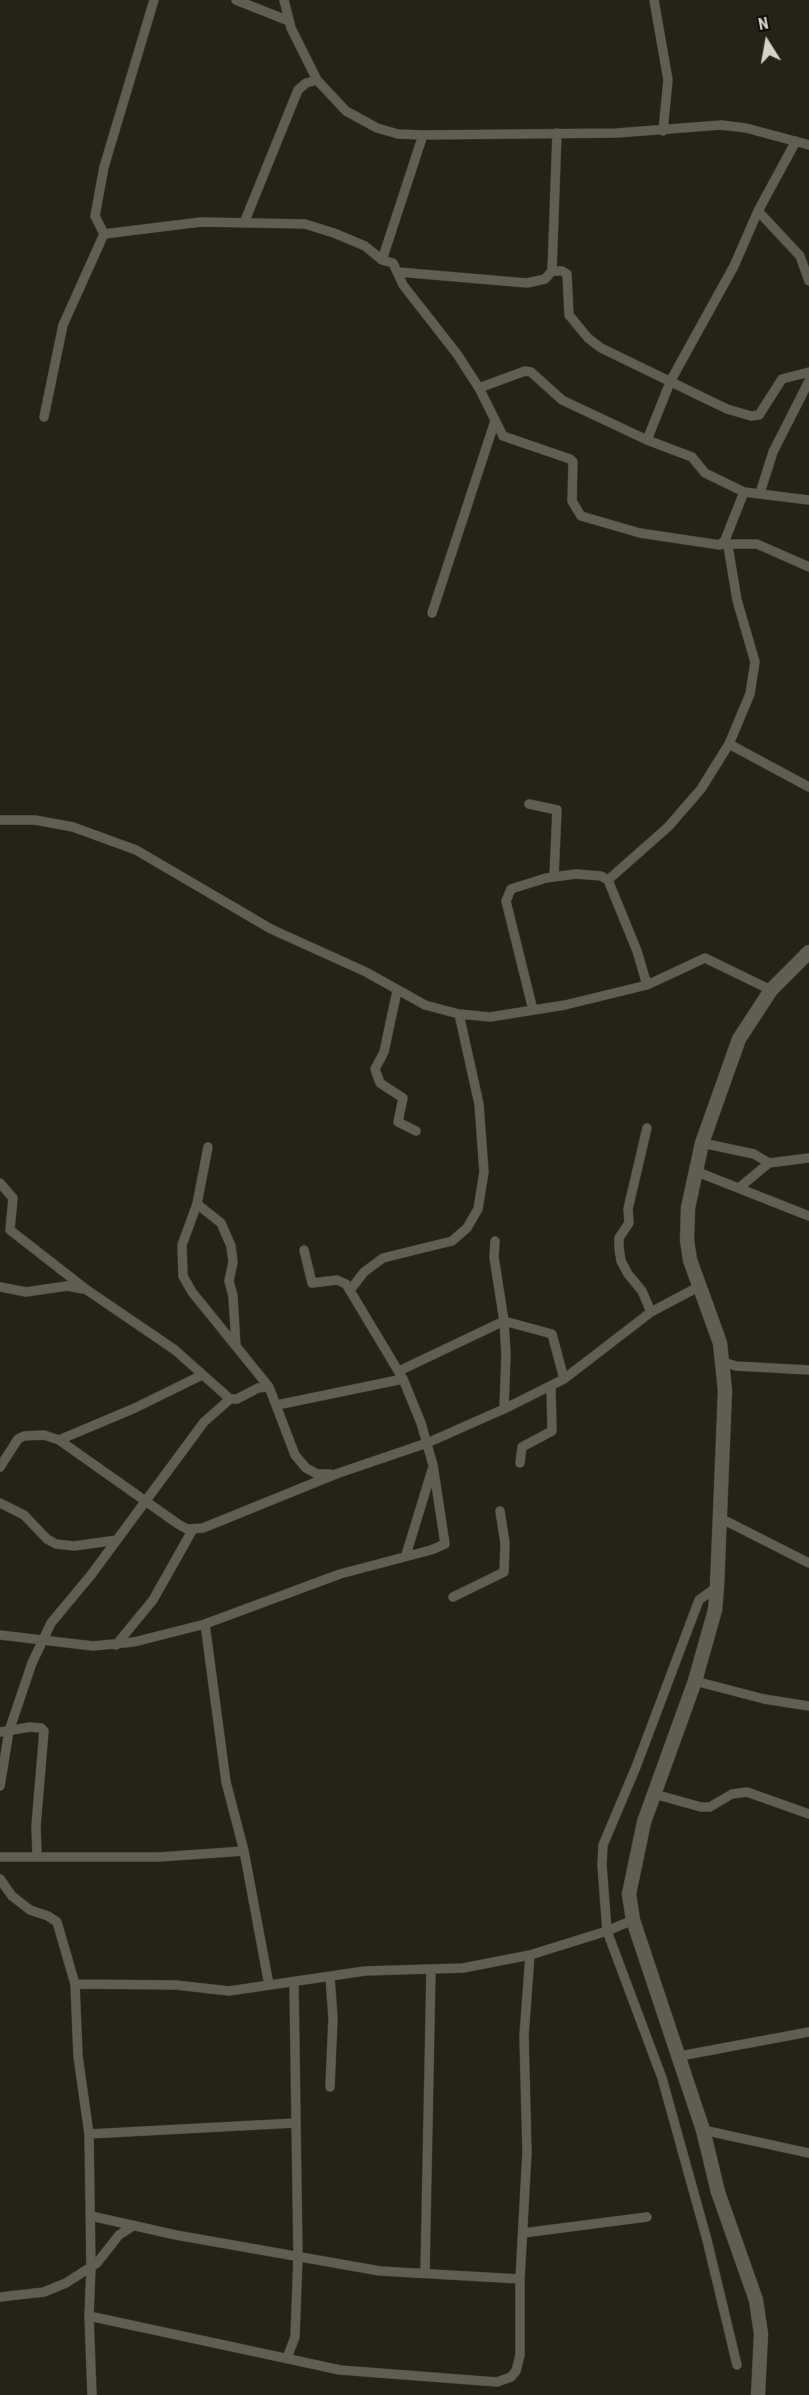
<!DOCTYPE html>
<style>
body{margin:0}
#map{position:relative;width:809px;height:2395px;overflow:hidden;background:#252317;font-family:"Roboto Condensed",sans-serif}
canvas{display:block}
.north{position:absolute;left:737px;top:12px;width:60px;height:60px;-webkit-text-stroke:4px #0d0c07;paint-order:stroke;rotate:349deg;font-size:16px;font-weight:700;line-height:24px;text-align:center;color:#d4d3cb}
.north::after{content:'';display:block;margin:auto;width:21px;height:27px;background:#d4d3cb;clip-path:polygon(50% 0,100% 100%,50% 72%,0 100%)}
</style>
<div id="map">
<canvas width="809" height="2395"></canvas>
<div class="north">N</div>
</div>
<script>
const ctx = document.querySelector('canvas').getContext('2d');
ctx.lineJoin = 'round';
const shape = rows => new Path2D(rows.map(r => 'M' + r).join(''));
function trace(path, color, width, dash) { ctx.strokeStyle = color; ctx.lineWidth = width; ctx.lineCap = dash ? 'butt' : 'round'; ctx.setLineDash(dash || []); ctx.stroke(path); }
const street = shape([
 [236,0,289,21],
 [284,0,291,28,317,80,346,111,377,128,398,134,423,135,617,133,721,125,746,128,809,145],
 [654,0,668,80,663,131],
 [423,135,382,260,393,263,403,285,457,354,479,388,503,436,570,459,573,462,572,501,581,516,640,533,720,545,725,540,744,492],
 [758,211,800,256,809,281],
 [244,223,298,90,306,83,317,80],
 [104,234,201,222,305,224,334,233,365,246,382,260],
 [552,271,562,271,567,274,569,315,588,338,601,348,727,409,751,416,759,415,782,379,809,372],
 [398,272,527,283,545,279,552,271,557,133],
 [479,388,525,371,531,372,562,400,647,440,692,457,705,473,744,492,809,500],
 [44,417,63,325,104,234,95,216,104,167,154,0],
 [647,440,671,380,734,266,758,211,796,141],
 [760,493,773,452,809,381],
 [724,544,757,544,809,567],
 [432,613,495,421],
 [729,744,809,787],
 [529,804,557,810,554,877],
 [0,820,35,820,73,827,136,850,271,929,366,972,425,1005,459,1014,490,1017,565,1005,647,985,705,958,771,990],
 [608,880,668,827,701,789,729,744,750,694,755,662,737,600,728,546],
 [397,991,384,1052,375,1069,380,1083,403,1098,398,1122,416,1131],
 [533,1010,506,901,511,889,546,878,576,874,601,876,608,880,637,951,647,985],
 [647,1128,628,1209,629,1223,619,1238,619,1248,621,1261,628,1274,642,1291,651,1312],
 [702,1143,754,1154,769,1163,809,1158],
 [208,1147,197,1204,182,1245,183,1276,192,1292,269,1387],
 [695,1171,809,1216],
 [0,1183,13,1198,10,1230,87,1290,175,1350,230,1399,237,1399,258,1388,269,1387,295,1455,306,1468,317,1474,330,1474],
 [740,1187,769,1163],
 [197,1204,221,1223,231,1246,233,1262,229,1281,233,1296,236,1346],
 [495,1241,494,1257,504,1321,506,1354,504,1409],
 [0,1287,26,1292,67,1286,83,1289],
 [351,1289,364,1272,383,1258,452,1241,467,1228,478,1209,484,1172,479,1104,459,1014],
 [723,1362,736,1366,809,1370],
 [399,1371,504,1321,552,1334,564,1379],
 [277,1405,403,1379],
 [59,1440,135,1408,202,1375],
 [520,1463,522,1447,552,1431,551,1386],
 [0,1467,18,1439,24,1436,44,1435,59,1440,178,1524,187,1529,203,1528,336,1474,427,1443,504,1409,564,1379,651,1312,700,1286],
 [0,1503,24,1515,47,1539,56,1544,74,1546,117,1540],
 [720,1518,809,1563],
 [406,1555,432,1470],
 [717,1587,699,1600,636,1767,603,1845,602,1865,607,1931,662,2078,707,2240,737,2365],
 [453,1597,504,1572,505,1543,500,1511],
 [205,1624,226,1782,244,1851,269,1985],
 [0,1635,93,1646,134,1642,205,1624,340,1574,431,1550,445,1544,433,1465,421,1423,403,1379,346,1284,337,1280,312,1283,304,1250],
 [116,1645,153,1600,193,1529],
 [695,1681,764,1699,809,1706],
 [0,1732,30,1727,41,1728,44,1731,36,1826,37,1855],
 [0,1786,9,1731,32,1663,51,1623,91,1575,204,1422,230,1399],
 [654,1794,701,1807,710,1807,732,1794,747,1792,809,1814],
 [0,1857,159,1857,244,1851],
 [0,1879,12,1896,30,1910,48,1916,57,1922,75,1984,78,2056,89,2134,91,2268,89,2316,92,2395],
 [330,1977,333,2018,330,2087],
 [75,1984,176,1985,229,1991,365,1971,463,1968,530,1955,607,1931,633,1920],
 [680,2056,809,2032],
 [703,2130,809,2153],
 [89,2134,295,2123],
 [91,2216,176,2235,380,2271,520,2279],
 [523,2233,647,2217],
 [425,2273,431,1970],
 [0,2297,44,2292,66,2283,97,2263,119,2235,133,2226],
 [89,2316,340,2370,497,2382,511,2377,516,2371,520,2355,520,2279,527,2152,524,2036,530,1955],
 [287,2358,295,2337,298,2257,294,1983]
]);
const secondary = shape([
 [758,2395,761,2334,756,2300,718,2192,703,2130,633,1920,629,1894,644,1822,695,1681,715,1610,717,1587,725,1391,720,1343,690,1260,687,1240,688,1208,702,1143,739,1039,771,990,809,952]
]);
trace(street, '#414037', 10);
trace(secondary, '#414037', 15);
trace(street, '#605e51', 9);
trace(secondary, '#605e51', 14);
</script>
